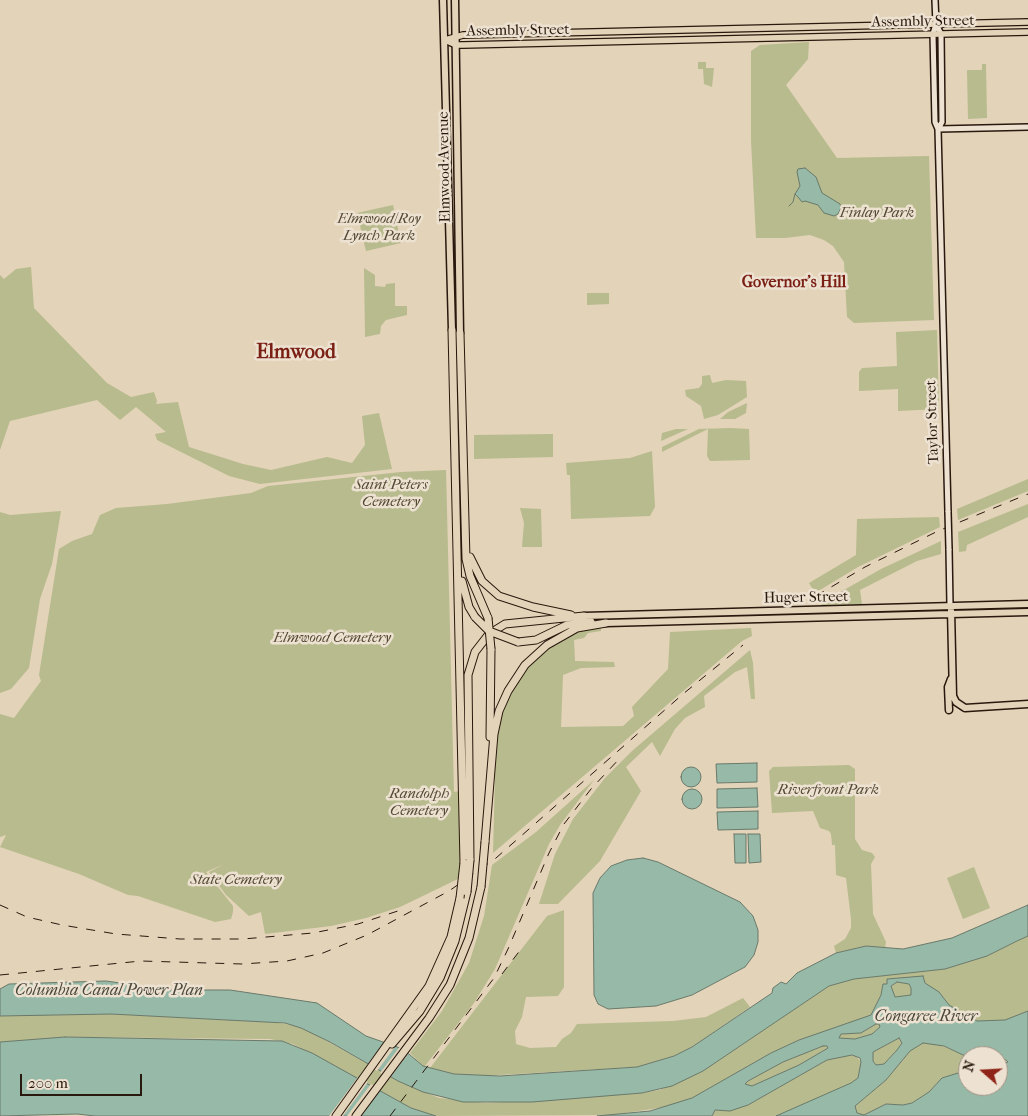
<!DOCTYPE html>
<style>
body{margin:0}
#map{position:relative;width:1028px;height:1116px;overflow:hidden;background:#e3d3b8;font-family:"IM FELL French Canon",serif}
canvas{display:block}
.north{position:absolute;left:958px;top:1046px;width:50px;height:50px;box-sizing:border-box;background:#ede2d1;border:1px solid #9f9183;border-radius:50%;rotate:289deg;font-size:14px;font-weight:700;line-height:20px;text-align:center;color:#29180d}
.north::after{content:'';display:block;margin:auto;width:18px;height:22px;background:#8f2418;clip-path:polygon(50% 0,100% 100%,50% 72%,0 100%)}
.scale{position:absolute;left:20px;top:1074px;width:122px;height:22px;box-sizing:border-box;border:2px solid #29180d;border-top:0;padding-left:6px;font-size:15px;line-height:18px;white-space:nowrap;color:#29180d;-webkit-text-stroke:4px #ede2d1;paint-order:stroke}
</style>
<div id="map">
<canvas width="1028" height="1116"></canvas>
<div class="north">N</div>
<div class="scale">200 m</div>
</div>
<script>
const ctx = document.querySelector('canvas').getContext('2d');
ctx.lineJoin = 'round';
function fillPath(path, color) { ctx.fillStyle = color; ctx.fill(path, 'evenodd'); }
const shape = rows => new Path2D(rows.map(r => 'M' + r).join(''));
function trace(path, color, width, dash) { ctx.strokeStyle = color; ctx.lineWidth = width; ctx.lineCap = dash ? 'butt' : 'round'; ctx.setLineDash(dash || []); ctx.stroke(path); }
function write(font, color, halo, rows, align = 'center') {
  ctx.font = font + ' "IM FELL French Canon",serif'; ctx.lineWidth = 5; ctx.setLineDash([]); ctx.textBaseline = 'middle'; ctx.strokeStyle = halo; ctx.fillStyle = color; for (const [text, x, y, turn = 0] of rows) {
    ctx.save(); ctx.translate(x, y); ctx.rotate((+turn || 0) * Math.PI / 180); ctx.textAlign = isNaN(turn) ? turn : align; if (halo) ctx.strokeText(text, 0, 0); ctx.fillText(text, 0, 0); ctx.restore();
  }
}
fillPath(shape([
 [809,42,808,59,786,85,837,158,929,156,934,320,854,323,847,317,844,262,833,246,824,240,810,235,785,238,756,238,751,141,751,51,760,45],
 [698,62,706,62,706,68,714,68,712,87,704,84,703,69,698,69],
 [982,64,986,64,987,118,968,119,967,70,982,70],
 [393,205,401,243,366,251,357,213],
 [31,267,34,308,107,383,131,397,154,392,157,401,156,404,178,402,189,447,243,464,271,470,327,457,352,463,365,445,362,416,379,413,392,469,260,484,229,476,157,440,155,434,166,432,136,407,120,420,97,400,10,421,0,450,0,275,4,279,16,269],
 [364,268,375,275,375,286,385,287,386,284,395,283,395,306,407,306,407,315,386,320,381,326,380,334,365,337],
 [587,293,609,293,609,304,587,305],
 [937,330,939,409,898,411,898,389,859,391,859,372,862,368,897,366,896,332],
 [710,375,712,383,726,380,746,381,747,397,718,415,704,419,701,406,686,396,685,390,699,388,702,384,702,376],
 [747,403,746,413,735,419,720,419,728,412],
 [731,428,749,429,750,460,710,461,707,456,708,429,662,452,662,447,699,429],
 [676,429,688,429,661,441,662,433],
 [553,434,553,457,474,459,474,435],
 [652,451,655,507,650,516,571,519,570,475,567,475,566,463,630,458],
 [446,470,454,792,460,791,463,850,460,878,400,907,366,918,331,926,265,934,261,912,249,916,226,895,209,872,224,864,206,872,233,906,233,912,231,919,215,922,138,896,128,895,79,874,0,847,6,835,0,837,0,714,14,718,41,681,39,675,59,549,72,541,92,534,100,515,116,508,167,504,251,493,268,486,401,472],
 [1028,479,1028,491,958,520,957,509],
 [1028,504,1028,517,967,545,966,551,959,552,958,532],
 [520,508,541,509,542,547,522,547,524,523],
 [61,511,52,564,40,599,29,668,11,689,0,693,0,512,10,515],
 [939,517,940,527,858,567,815,593,809,583,856,555,857,519],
 [941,541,941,554,917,561,860,590,862,604,822,605,821,603,881,569],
 [601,626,601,631,588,633,584,638,574,640,575,661,614,662,615,667,581,668,563,675,561,727,623,726,634,716,632,707,668,669,670,632,751,628,752,636,742,641,493,853,496,737,503,705,518,678,544,650,580,629],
 [750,650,753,663,755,699,751,699,747,667,735,672,704,696,705,707,685,718,675,729,660,756,652,742,626,767,641,791,600,861,558,904,539,904,555,854,573,819,605,778,632,751],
 [849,765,855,769,855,839,862,850,872,853,875,857,871,864,873,914,886,942,885,948,866,946,836,953,834,946,845,939,851,928,851,919,846,878,836,875,835,845,832,845,831,834,829,831,820,828,813,811,772,813,769,771,773,767],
 [594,780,560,825,549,844,495,969,474,1003,425,1066,423,1066,410,1053,442,1011,469,963,484,916,492,865,536,832],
 [974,867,990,908,963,919,947,878],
 [564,910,564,987,558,996,526,997,522,1017,515,1031,516,1044,530,1048,556,1047,562,1039,571,1033,577,1024,673,1021,706,1017,743,998,750,1007,692,1047,674,1056,637,1067,481,1076,454,1074,430,1068,547,916],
 [1028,936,1028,1011,1026,1012,1005,1020,977,1021,949,1005,939,992,929,987,924,981,916,977,888,979,887,984,883,985,881,995,874,1013,868,1017,799,1040,771,1053,692,1098,672,1106,612,1115,436,1116,411,1108,293,1044,270,1039,65,1037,0,1042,0,1016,11,1015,111,1014,271,1022,292,1025,309,1031,398,1081,439,1098,486,1103,642,1093,660,1090,703,1071,829,986,854,979,945,969,987,956],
 [897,982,909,984,911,988,911,995,895,997,891,986],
 [876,1024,879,1024,880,1027,872,1034,855,1039,839,1038,841,1034,861,1033],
 [899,1038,902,1043,897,1050,884,1064,876,1065,873,1061,873,1052],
 [923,1043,938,1044,963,1055,975,1056,968,1056,968,1071,942,1078,929,1092,912,1103,903,1105,886,1104,864,1115,857,1113,855,1106,886,1080,910,1051],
 [823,1046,828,1046,828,1048,799,1065,752,1086,745,1084,748,1081,783,1062],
 [847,1055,856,1056,861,1062,858,1078,851,1083,776,1116,712,1116,715,1110,730,1111,748,1105,827,1060]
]), '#b7bb8d');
const water = shape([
 [805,168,816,177,822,193,840,204,841,208,838,214,834,216,824,213,818,205,805,201,802,202,798,197,795,194,800,186,797,172,798,169,805,168],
 [757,763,757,782,717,783,716,764,757,763],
 '681 777a10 10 0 1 1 20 0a10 10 0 1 1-20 0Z',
 [757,788,758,807,717,808,717,789,757,788],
 '682 799a10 10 0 1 1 20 0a10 10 0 1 1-20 0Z',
 [758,811,758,829,718,830,717,812,758,811],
 [734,834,746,834,746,863,735,863,734,834],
 [748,834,760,834,761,862,749,863,748,834],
 [643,858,658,862,740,902,753,916,758,930,758,942,754,955,745,967,692,995,656,1006,608,1009,598,1004,594,995,593,893,600,878,611,866,627,860,643,858],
 [1028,905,1028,936,1017,941,987,956,945,969,854,979,829,986,703,1071,672,1086,642,1093,532,1102,463,1102,423,1092,398,1081,330,1042,301,1028,285,1023,111,1014,0,1016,0,989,9,984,106,981,170,990,230,990,317,1003,366,1036,403,1049,423,1066,454,1074,500,1076,637,1067,674,1056,692,1047,772,993,773,988,781,982,786,984,797,973,836,953,866,946,903,949,952,938,1028,905],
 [923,976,925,983,939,992,949,1005,977,1021,1005,1020,1028,1011,1028,1116,776,1116,851,1083,858,1078,861,1062,860,1058,852,1055,827,1060,748,1105,730,1111,715,1110,712,1116,597,1116,650,1111,692,1098,771,1053,799,1040,871,1015,881,995,883,984,887,984,887,979,923,976],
 [897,982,909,984,911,988,911,995,895,997,891,986,897,982],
 [876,1024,879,1024,880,1027,872,1034,855,1039,839,1038,841,1034,861,1033,876,1024],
 [899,1038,902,1043,897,1050,884,1064,876,1065,873,1061,873,1052,899,1038],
 [923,1043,944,1046,963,1055,998,1056,998,1058,1006,1060,1008,1062,998,1066,998,1086,968,1086,968,1071,958,1073,942,1078,929,1092,912,1103,903,1105,886,1104,864,1115,857,1113,855,1106,886,1080,910,1051,923,1043],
 [823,1046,827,1046,828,1048,799,1065,752,1086,745,1084,748,1081,783,1062,823,1046],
 [65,1037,282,1041,312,1053,411,1108,436,1116,95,1116,77,1114,0,1116,0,1042,65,1037]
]);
fillPath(water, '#96b9a8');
trace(water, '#6a796a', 1);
fillPath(shape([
 [385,1041,397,1044,377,1071,367,1065],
 [401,1045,411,1050,389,1079,380,1073],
 [358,1077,368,1082,343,1116,329,1116],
 [371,1084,381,1089,361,1116,347,1116]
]), '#e3d3b8');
trace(shape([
 [789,206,793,202,795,194]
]), '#6a796a', 1);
const secondary = shape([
 [935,0,936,24,933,34,935,122,938,129,948,512],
 [936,24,941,34,942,122,938,129],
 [938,129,1028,127],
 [949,549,950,605]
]);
const primary = shape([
 [445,40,456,45,463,45,1028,32],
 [445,40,463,35,1028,22]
]);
const trunk = shape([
 [443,0,452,330],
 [455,0,460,333],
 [951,610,953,696,956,702,965,708,1028,704],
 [584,616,1028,604],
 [606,623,1028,612],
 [949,710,948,687,951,679]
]);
const motorway = shape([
 [452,330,464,863],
 [460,333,466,559,470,576,488,618],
 [470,557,482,581,499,596,533,607,571,615],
 [462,581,469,607,475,617],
 [518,642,536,640,567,625,591,622],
 [490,737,491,649],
 [485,842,494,734,499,711,508,691,525,665,547,645,577,628,606,623],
 [470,860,468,675,475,652,489,634,505,624,584,616],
 [392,1044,420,1011,440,978,455,941,467,892],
 [336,1116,429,986,451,937,460,898],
 [356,1116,429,1018,450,985,469,938,481,887]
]);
trace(secondary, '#29180d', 8);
trace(primary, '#29180d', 8);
trace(trunk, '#29180d', 9);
trace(motorway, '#29180d', 9);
trace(secondary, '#ede2d1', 5);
trace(primary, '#e3d3b8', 5.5);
trace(trunk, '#e3d3b8', 6);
trace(motorway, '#e3d3b8', 7);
trace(shape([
 [816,596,865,567,938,531,1028,494],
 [0,905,27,917,62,925,116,934,180,939,243,939,313,933,358,924,404,909],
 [502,974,521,949],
 [0,975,141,961,242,964,287,961,323,953,367,935,449,891,496,858,683,694,743,645],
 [390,1116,494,978,508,949,549,853,564,824,591,789,621,757]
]), '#29180d', 1, [9, 9]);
const secondaryBridge = shape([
 [948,512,949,549]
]);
const motorwayBridge = shape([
 [475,617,489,631,518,642],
 [488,618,491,649],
 [481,887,485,842],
 [467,892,470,860],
 [460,898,464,863]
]);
trace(secondaryBridge, '#29180d', 8, []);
trace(motorwayBridge, '#29180d', 9, []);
trace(secondaryBridge, '#ede2d1', 5);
trace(motorwayBridge, '#e3d3b8', 7);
write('15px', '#29180d', '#ede2d1', [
 ["Assembly Street",923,22,-1],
 ["Assembly Street",518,31,-1],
 ["Elmwood Avenue",445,167,-91],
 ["Taylor Street",933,422,-92],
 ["Huger Street",806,598,-1]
]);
write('italic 15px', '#544933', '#ede2d1', [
 ["Finlay Park",877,213],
 ["Elmwood/Roy",379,219],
 ["Lynch Park",379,236],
 ["Saint Peters",391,485],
 ["Cemetery",391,502],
 ["Elmwood Cemetery",332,638],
 ["Riverfront Park",828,790],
 ["Randolph",419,794],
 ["Cemetery",419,811],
 ["State Cemetery",236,880]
]);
write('bold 16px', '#7a1f14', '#ede2d1', [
 ["Governor's Hill",794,283]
]);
write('italic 16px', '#4a483c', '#ede2d1', [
 ["Columbia Canal Power Plan",109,991],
 ["Congaree River",926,1017]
]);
write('bold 20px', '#7a1f14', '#ede2d1', [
 ["Elmwood",296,353]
]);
</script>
